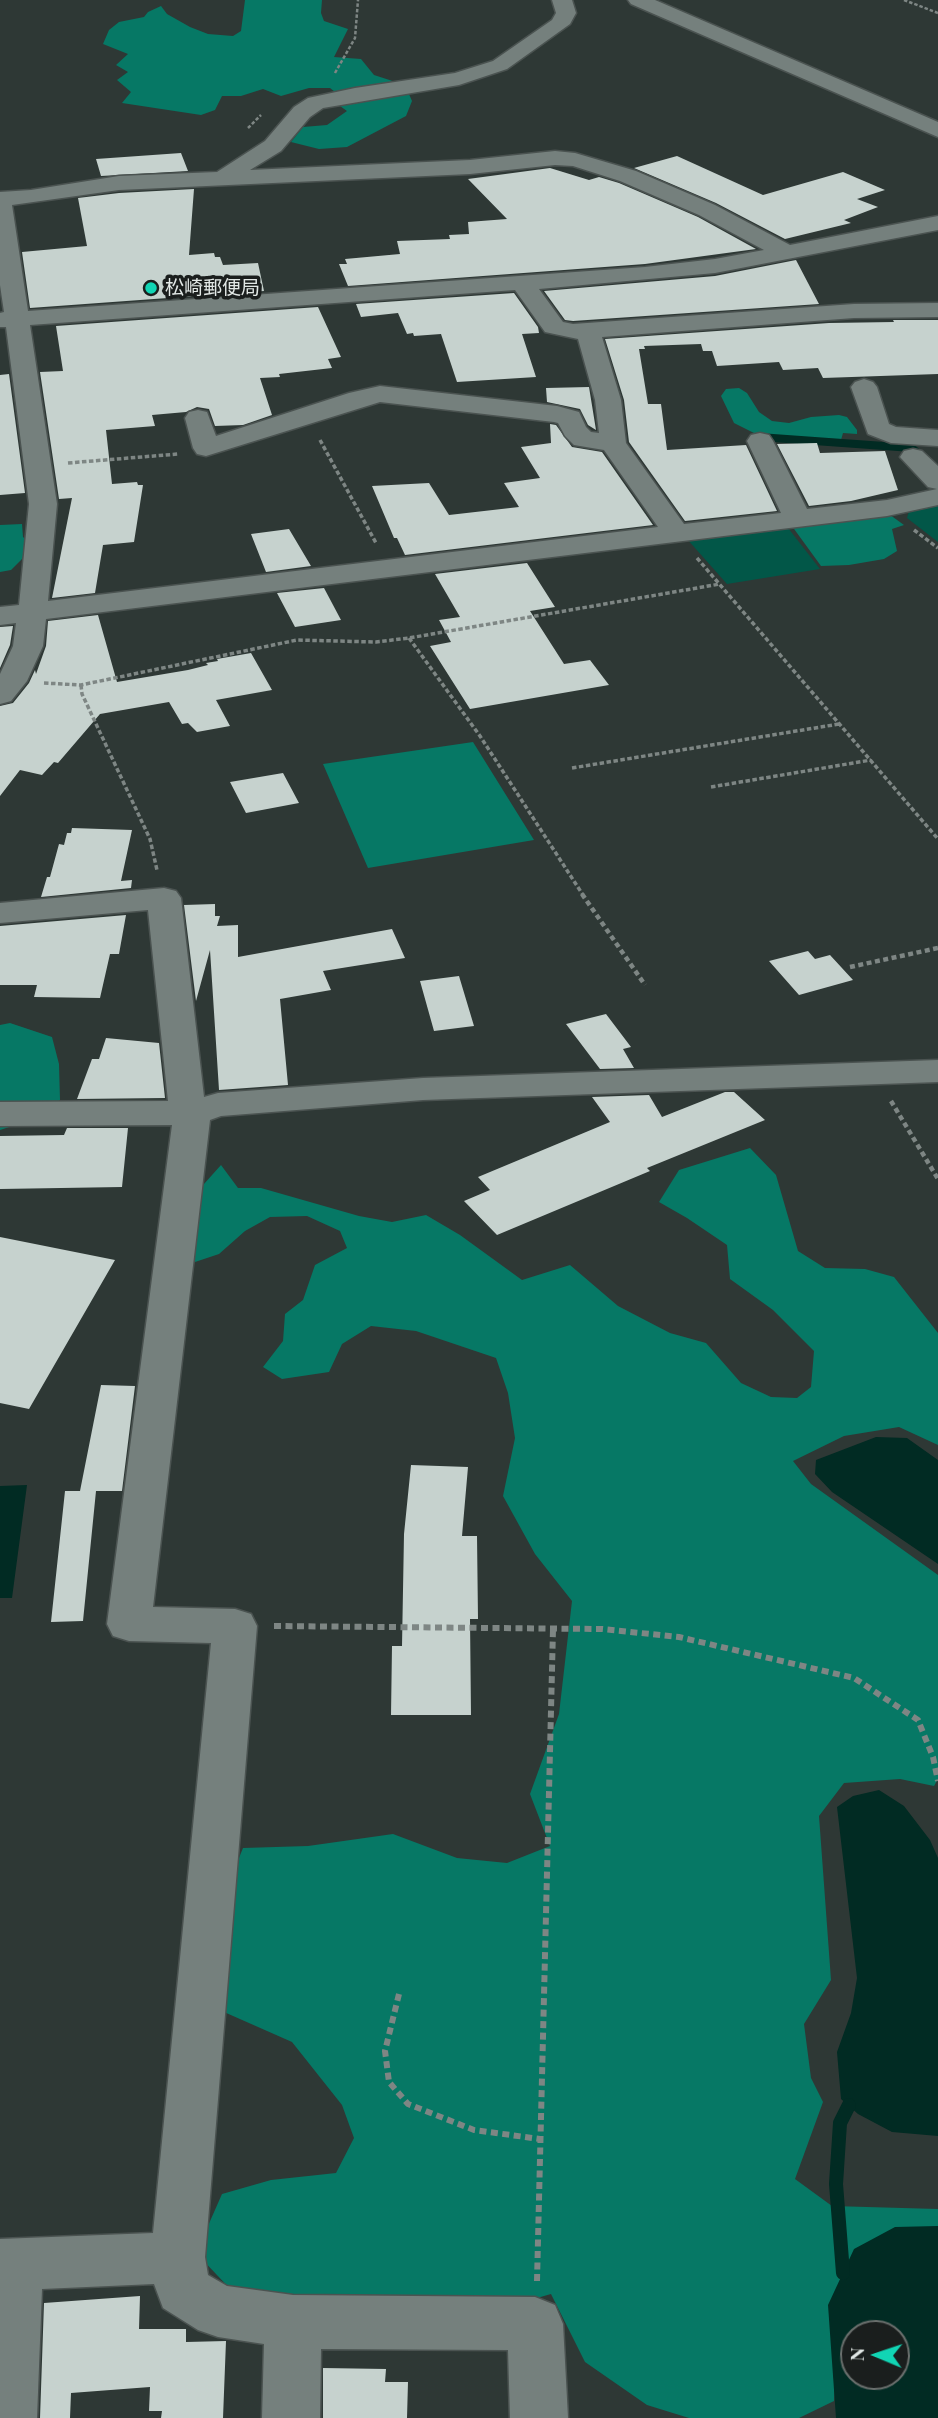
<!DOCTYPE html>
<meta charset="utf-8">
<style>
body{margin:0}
#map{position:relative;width:938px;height:2418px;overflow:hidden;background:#2e3835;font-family:"Playfair Display",serif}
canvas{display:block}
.north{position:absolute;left:840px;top:2320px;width:70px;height:70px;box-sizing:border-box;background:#1a1e1d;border:2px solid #6a6f6d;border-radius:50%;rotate:272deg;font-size:19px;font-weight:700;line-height:28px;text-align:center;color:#e2e8e6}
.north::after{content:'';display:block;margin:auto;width:24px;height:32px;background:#11d5b4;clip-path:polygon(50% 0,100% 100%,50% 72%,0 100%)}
</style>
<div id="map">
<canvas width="938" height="2418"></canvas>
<div class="north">N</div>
</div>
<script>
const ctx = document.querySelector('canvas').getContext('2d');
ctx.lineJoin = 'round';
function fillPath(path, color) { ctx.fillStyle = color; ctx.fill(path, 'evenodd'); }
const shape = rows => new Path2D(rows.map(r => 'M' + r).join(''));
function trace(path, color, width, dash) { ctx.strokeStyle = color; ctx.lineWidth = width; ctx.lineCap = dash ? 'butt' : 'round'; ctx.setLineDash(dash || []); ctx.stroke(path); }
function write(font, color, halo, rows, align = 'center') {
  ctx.font = font + ' "Playfair Display","Noto Sans JP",serif'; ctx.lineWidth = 7; ctx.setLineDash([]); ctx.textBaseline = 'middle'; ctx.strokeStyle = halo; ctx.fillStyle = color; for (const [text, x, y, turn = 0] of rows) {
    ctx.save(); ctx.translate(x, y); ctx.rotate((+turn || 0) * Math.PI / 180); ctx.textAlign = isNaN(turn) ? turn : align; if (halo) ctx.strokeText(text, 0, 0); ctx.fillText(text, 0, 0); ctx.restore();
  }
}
fillPath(shape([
 [938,503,938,542,907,518,909,511],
 [785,524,820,569,727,584,687,539]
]), '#025748');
fillPath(shape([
 [245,0,322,0,321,13,324,21,348,29,334,57,361,59,374,75,405,85,412,101,406,116,347,147,319,149,291,142,303,127,327,125,347,111,340,106,320,108,297,104,335,92,330,88,309,88,281,96,263,89,241,96,222,96,215,110,201,115,122,103,131,92,117,80,128,72,116,65,128,54,103,44,109,30,119,22,144,17,148,12,161,6,167,14,190,27,208,34,233,36,241,31],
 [739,388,747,393,759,412,772,421,789,423,811,417,839,415,847,417,857,430,857,434,843,433,841,440,756,434,734,423,721,396,726,389],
 [886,512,904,525,892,529,897,551,884,559,849,565,821,566,789,522],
 [22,524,23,537,29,542,22,559,11,570,0,572,0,525],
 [473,742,534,840,368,868,323,764],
 [10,1023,52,1037,59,1064,60,1100,34,1119,0,1130,0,1025],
 [750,1148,776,1175,798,1251,825,1268,865,1269,894,1277,938,1333,938,1445,899,1427,844,1436,793,1461,811,1484,938,1575,938,1779,934,1786,900,1779,844,1783,819,1816,831,1980,804,2024,811,2078,823,2102,795,2179,832,2206,938,2209,938,2289,838,2325,834,2401,799,2418,689,2418,647,2405,585,2362,551,2294,453,2322,236,2295,196,2253,222,2194,271,2180,336,2173,354,2138,342,2105,292,2042,224,2012,228,1885,243,1848,308,1846,393,1834,457,1858,507,1863,550,1846,530,1794,559,1714,572,1601,535,1554,503,1496,515,1438,508,1393,496,1358,416,1331,371,1326,342,1344,329,1372,282,1379,263,1367,283,1341,285,1314,303,1300,315,1265,347,1248,340,1231,307,1216,270,1217,245,1231,219,1254,195,1262,185,1228,195,1194,221,1165,238,1188,261,1188,359,1216,392,1222,426,1215,460,1235,522,1280,570,1265,618,1306,670,1333,706,1343,741,1383,771,1397,797,1398,811,1387,814,1351,773,1310,730,1279,727,1245,687,1218,659,1202,679,1170]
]), '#067865');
fillPath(shape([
 [876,1437,907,1438,938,1460,938,1564,832,1492,815,1474,816,1460],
 [27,1485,12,1598,0,1598,0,1486],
 [879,1790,904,1806,930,1840,938,1858,938,2136,892,2132,858,2114,841,2099,837,2052,851,2013,857,1978,837,1807,853,1796],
 [938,2226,938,2418,836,2418,828,2305,854,2249,895,2227],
 [854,2334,896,2334,896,2376,854,2376]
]), '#012b23');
trace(shape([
 [759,437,912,448,938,470]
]), '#012b23', 8);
trace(shape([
 [843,2273,836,2184,840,2123,849,2105]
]), '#012b23', 14);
fillPath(shape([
 [181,153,188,171,101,176,96,159],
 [677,156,763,195,843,172,885,190,857,199,878,207,844,220,851,223,785,239,716,203,634,168],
 [550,168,589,180,599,177,619,183,698,217,756,249,645,264,348,286,339,264,347,264,345,259,400,254,397,241,450,239,449,235,469,234,468,222,507,219,468,179],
 [194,189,189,255,214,253,215,257,220,257,223,265,258,263,264,291,30,308,22,252,87,246,78,198,119,193],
 [796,260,819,304,573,321,565,320,544,291,715,276],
 [514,293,538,327,539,333,522,334,536,377,457,382,441,334,414,336,413,333,407,334,398,313,361,317,356,304],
 [318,307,341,357,328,359,332,368,279,374,280,377,260,378,272,415,243,425,215,426,209,409,197,407,186,412,152,415,155,426,106,430,112,484,137,482,138,485,143,485,134,542,103,545,95,593,52,598,72,498,59,499,40,372,63,371,56,326],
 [893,320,938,320,938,374,823,378,818,368,783,370,779,362,717,366,712,351,703,351,701,344,644,346,645,349,639,349,648,404,661,404,667,450,746,445,777,511,685,521,629,442,624,400,605,339,829,323,894,322],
 [9,374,25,493,0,495,0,375],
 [589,387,596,430,588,425,580,409,547,402,546,388],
 [550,424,556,425,572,447,602,452,653,525,405,555,397,538,394,538,372,486,429,483,449,515,519,507,504,483,540,478,521,447,551,443],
 [817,443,820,453,885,451,898,490,851,501,809,506,777,444],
 [289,529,311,566,266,572,251,534],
 [527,563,555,607,530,611,564,664,590,660,609,685,470,709,430,646,451,642,439,620,460,617,435,574],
 [324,588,341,620,295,627,277,593],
 [98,615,117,682,188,670,208,665,206,663,218,661,217,659,251,653,272,690,216,700,230,726,197,732,188,723,182,724,169,702,100,714,58,763,54,762,42,775,20,770,0,796,0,706,13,703,29,683,35,670,36,674,46,646,48,621],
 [13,626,10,645,0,668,0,627],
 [283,773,299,803,246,813,230,782],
 [72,828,132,830,121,881,132,880,131,888,41,897,47,877,50,877,59,844,64,845,67,833,71,833],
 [215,904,215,916,220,916,217,926,238,925,238,957,392,929,405,958,323,971,331,990,280,999,288,1085,219,1090,210,950,196,1001,184,905],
 [126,915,119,954,110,954,100,998,34,997,37,985,0,985,0,926],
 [808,951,815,959,830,955,853,980,799,995,769,961],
 [459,976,474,1026,434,1031,420,981],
 [606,1014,631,1047,623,1049,634,1068,600,1069,566,1024],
 [106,1038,159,1043,165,1098,77,1099,92,1059,99,1059],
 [725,1092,734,1092,765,1120,647,1168,650,1171,497,1235,464,1201,490,1190,478,1177,610,1122,592,1097,649,1095,662,1117],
 [67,1128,128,1128,122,1187,0,1189,0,1136,64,1135],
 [0,1237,115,1260,29,1409,0,1403],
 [101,1385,135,1386,122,1491,96,1491,83,1621,51,1622,65,1491,80,1491],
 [411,1465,468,1467,462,1536,477,1536,478,1619,470,1619,471,1715,391,1715,392,1646,402,1646,404,1534],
 [140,2296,139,2329,186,2329,186,2342,226,2341,223,2418,161,2418,162,2411,149,2411,150,2387,71,2393,70,2418,40,2418,44,2303],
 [323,2368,386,2369,385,2382,408,2382,407,2418,323,2418]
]), '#c6d2ce');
const minor = shape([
 [552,0,572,0,576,13,570,24,507,69,459,85,323,108,310,117,281,151,250,170,470,160,555,151,575,153,636,171,715,205,790,245,938,216,938,230,715,273,539,289,563,322,573,324,854,304,938,303,938,317,854,318,602,337,621,400,626,443,684,524,781,513,747,441,751,435,760,433,769,435,773,441,807,509,887,500,937,489,928,487,900,457,904,451,913,449,922,451,938,466,938,505,887,516,46,619,43,646,27,681,11,701,0,704,0,674,13,646,16,623,0,625,0,607,19,605,29,504,6,327,0,327,0,313,4,312,0,285,0,192,31,190,119,176,217,172,265,141,294,107,308,98,355,88,455,73,493,61,552,20,556,13,552,0],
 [555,165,573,166,620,181,699,215,764,250,715,259,645,267,28,311,12,205,119,190,470,174,555,165],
 [515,290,545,332,578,339,595,400,599,433,591,432,586,427,579,412,557,406,380,386,349,393,216,436,207,412,198,410,189,412,185,418,193,448,197,454,206,456,380,402,554,422,558,423,565,436,574,445,604,450,658,527,48,601,57,504,30,325,515,290],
 [628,0,655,0,938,122,938,137,631,4,628,0],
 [864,379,873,382,877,387,889,424,896,427,938,430,938,446,891,443,868,434,851,387,855,382,864,379],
 [164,888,176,891,181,898,204,1097,218,1093,423,1078,938,1060,938,1082,423,1100,221,1116,210,1120,153,1607,235,1609,251,1614,257,1626,205,2257,208,2275,227,2286,293,2295,535,2297,555,2305,563,2324,568,2418,510,2418,508,2350,321,2349,320,2418,262,2418,264,2344,218,2337,198,2330,163,2308,154,2284,42,2289,37,2418,0,2418,0,2239,153,2233,211,1643,129,1641,113,1636,107,1624,172,1125,0,1126,0,1102,168,1101,148,910,0,923,0,903,164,888]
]);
trace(minor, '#4b5351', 3);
trace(shape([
 [904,0,938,13],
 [335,73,355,38,358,0],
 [248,128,261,115]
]), '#7e8684', 2.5, [3.5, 2]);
trace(shape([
 [320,440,376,543],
 [68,463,178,454],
 [914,530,938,548],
 [697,558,938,839],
 [409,638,480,736,583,895],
 [44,683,81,685,297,640,376,642,409,638,720,584],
 [81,685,82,694,150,839,157,870],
 [572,768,839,724],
 [711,787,871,760]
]), '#7e8684', 3.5, [4.5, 2.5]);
trace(shape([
 [582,894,645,985],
 [850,967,938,948],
 [891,1101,938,1179]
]), '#7e8684', 4.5, [5, 3.5]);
trace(shape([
 [274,1626,602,1629,679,1637,854,1678,918,1720,933,1757,938,1781],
 [399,1994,385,2051,389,2082,408,2104,474,2130,540,2139],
 [537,2281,553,1629]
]), '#7e8684', 6, [7, 4.5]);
fillPath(minor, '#75807d');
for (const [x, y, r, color] of [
 [151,288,7,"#11d5b4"]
]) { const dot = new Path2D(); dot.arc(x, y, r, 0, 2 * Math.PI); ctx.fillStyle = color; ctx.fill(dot); trace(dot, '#1a1e1d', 2.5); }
write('19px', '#e2e8e6', '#1a1e1d', [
 ["松崎郵便局",165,288]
], 'left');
</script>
